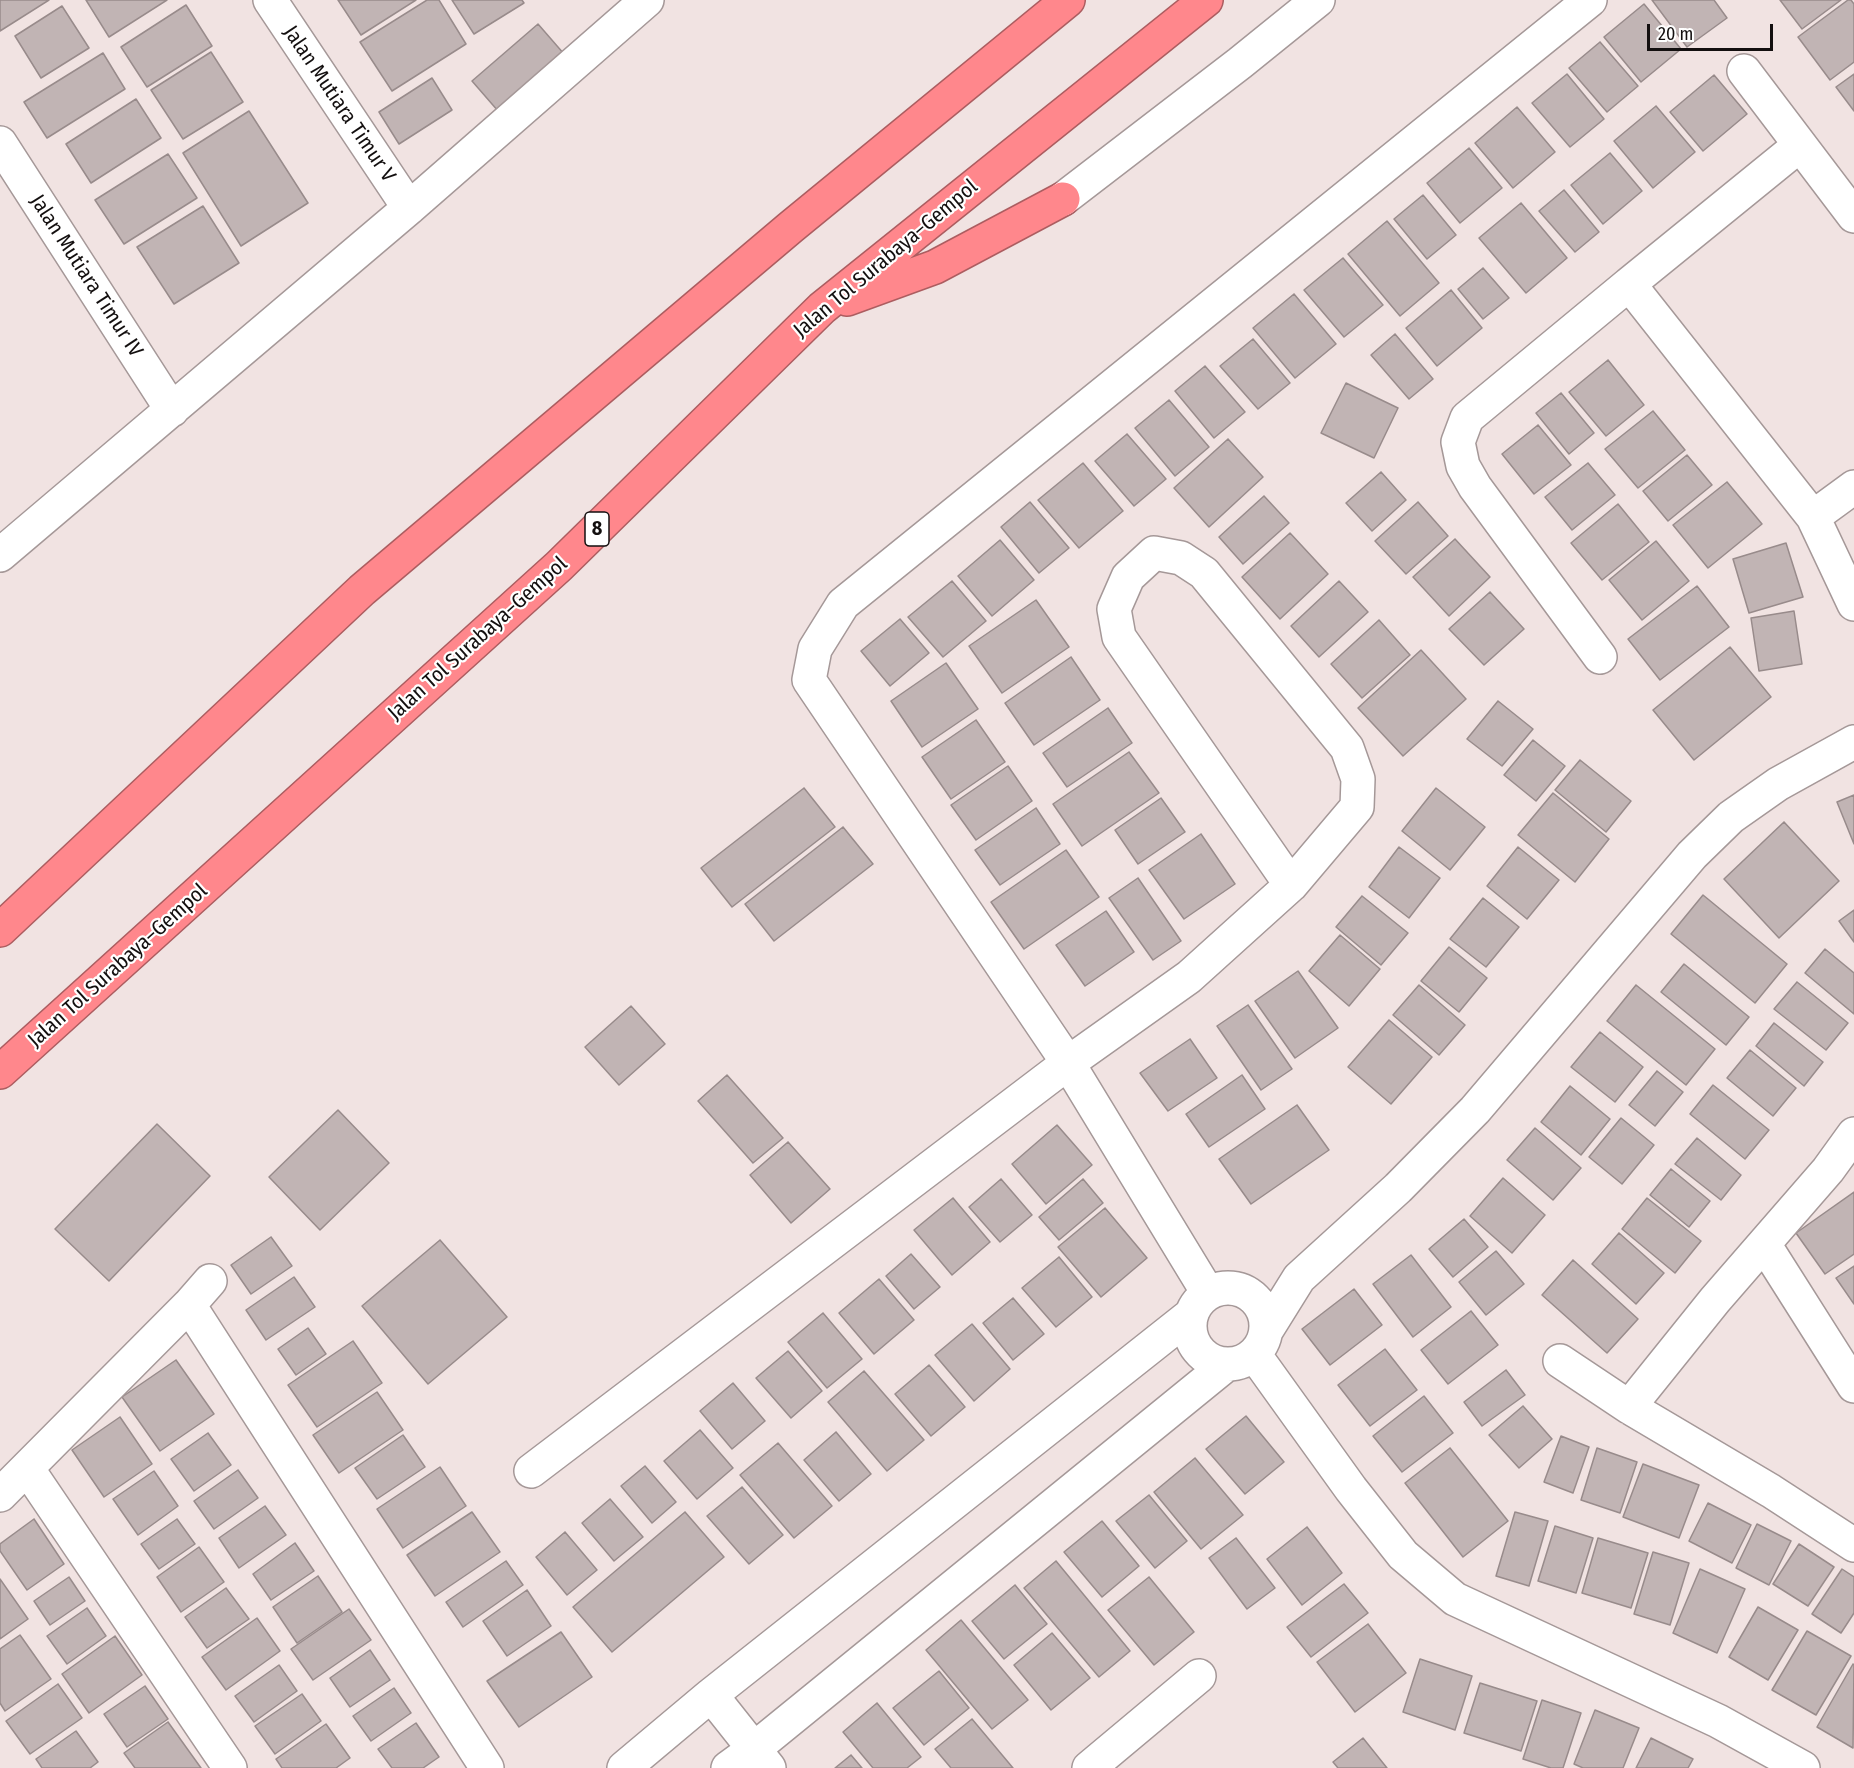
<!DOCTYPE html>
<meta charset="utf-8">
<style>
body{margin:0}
#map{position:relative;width:1854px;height:1768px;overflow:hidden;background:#f1e3e2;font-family:"Fira Sans Condensed",sans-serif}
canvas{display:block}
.scale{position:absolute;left:1647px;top:24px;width:126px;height:27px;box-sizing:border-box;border:3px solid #130f0f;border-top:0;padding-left:8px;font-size:18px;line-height:21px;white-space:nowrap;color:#130f0f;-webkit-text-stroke:4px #fff;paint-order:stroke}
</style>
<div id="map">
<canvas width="1854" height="1768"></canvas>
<div class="scale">20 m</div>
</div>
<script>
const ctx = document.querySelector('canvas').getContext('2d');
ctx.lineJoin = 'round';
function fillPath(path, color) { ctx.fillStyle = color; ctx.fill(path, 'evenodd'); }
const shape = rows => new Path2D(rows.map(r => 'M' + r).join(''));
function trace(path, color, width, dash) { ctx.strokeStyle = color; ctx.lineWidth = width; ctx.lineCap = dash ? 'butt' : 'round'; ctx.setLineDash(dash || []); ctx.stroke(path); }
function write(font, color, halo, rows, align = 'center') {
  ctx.font = font + ' "Fira Sans Condensed",sans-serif'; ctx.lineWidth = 4.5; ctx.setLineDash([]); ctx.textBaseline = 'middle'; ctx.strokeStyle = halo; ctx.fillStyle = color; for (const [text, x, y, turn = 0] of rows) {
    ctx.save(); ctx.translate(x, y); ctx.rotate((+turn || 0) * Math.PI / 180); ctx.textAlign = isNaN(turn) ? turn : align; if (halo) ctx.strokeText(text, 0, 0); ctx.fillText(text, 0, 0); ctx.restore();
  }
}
const building = shape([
 [0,0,49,0,0,31,0,0],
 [86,0,167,0,109,37,86,0],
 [338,0,416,0,361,35,338,0],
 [427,0,439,0,466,44,392,91,360,42,427,0],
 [452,0,522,0,524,3,474,34,452,0],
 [1652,0,1714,0,1727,18,1687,47,1652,0],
 [1780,0,1841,0,1802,29,1780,0],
 [1848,0,1851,0,1854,4,1854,62,1830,80,1798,37,1848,0],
 [1644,4,1681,49,1641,82,1604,37,1644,4],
 [186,5,212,46,147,87,121,47,186,5],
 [62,6,89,48,41,78,15,36,62,6],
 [538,24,571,62,505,119,472,81,538,24],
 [1600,42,1638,86,1607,112,1569,68,1600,42],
 [211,52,243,102,183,139,151,90,211,52],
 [103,53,125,89,47,138,24,102,103,53],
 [1567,74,1604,119,1570,147,1532,103,1567,74],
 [1854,74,1854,111,1836,87,1854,74],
 [1714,75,1747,114,1703,151,1670,112,1714,75],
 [432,78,452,110,399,144,379,112,432,78],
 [136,99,161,138,91,183,66,144,136,99],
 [1656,106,1695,152,1653,188,1614,141,1656,106],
 [1517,107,1555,152,1513,188,1475,143,1517,107],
 [249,111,308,203,241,246,183,153,249,111],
 [1469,148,1502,188,1460,223,1427,183,1469,148],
 [1610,153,1642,191,1603,224,1571,185,1610,153],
 [168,154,197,198,124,244,95,200,168,154],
 [1564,190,1599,232,1575,252,1539,211,1564,190],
 [1423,195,1456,235,1427,259,1394,219,1423,195],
 [1521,203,1567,258,1526,293,1479,238,1521,203],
 [203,206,239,263,174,304,137,247,203,206],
 [1387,221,1439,283,1400,316,1348,254,1387,221],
 [1343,258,1383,305,1344,337,1304,290,1343,258],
 [1483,268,1509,298,1483,319,1458,289,1483,268],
 [1451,290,1482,328,1437,366,1406,328,1451,290],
 [1294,294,1336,344,1295,378,1253,328,1294,294],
 [1395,334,1433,379,1409,399,1371,355,1395,334],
 [1253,339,1290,383,1258,409,1220,366,1253,339],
 [1608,360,1644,405,1606,436,1569,392,1608,360],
 [1205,366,1245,412,1214,438,1175,391,1205,366],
 [1346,383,1398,408,1374,458,1321,433,1346,383],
 [1561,393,1594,433,1569,454,1536,413,1561,393],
 [1169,400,1209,447,1175,476,1135,428,1169,400],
 [1653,411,1685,450,1638,488,1605,449,1653,411],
 [1538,425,1571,465,1534,494,1502,454,1538,425],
 [1127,434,1166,479,1134,506,1095,461,1127,434],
 [1228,439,1263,477,1209,527,1174,488,1228,439],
 [1687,455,1712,485,1668,521,1643,491,1687,455],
 [1083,463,1123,511,1079,548,1038,500,1083,463],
 [1588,463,1615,495,1572,530,1545,497,1588,463],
 [1381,472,1406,500,1372,531,1346,503,1381,472],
 [1727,482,1762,524,1708,568,1673,525,1727,482],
 [1264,496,1289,523,1243,564,1219,537,1264,496],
 [1030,502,1069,548,1039,573,1001,527,1030,502],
 [1418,502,1448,536,1406,574,1375,541,1418,502],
 [1618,504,1649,542,1602,580,1571,543,1618,504],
 [1290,533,1328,574,1280,619,1242,577,1290,533],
 [1455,539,1490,577,1449,616,1413,577,1455,539],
 [1000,540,1034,580,992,616,958,576,1000,540],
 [1656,541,1689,581,1642,620,1609,580,1656,541],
 [1786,543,1803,597,1749,613,1733,559,1786,543],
 [952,581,986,621,943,657,908,617,952,581],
 [1339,581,1368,612,1319,657,1291,626,1339,581],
 [1697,586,1729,627,1660,680,1628,639,1697,586],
 [1490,592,1524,629,1484,665,1449,629,1490,592],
 [1036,600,1069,647,1002,693,969,646,1036,600],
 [1794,611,1802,664,1759,671,1751,618,1794,611],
 [900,619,929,653,890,686,861,651,900,619],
 [1379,620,1410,655,1362,698,1331,664,1379,620],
 [1730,647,1771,697,1694,760,1653,710,1730,647],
 [1421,650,1466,699,1403,756,1358,708,1421,650],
 [1071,657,1100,700,1034,745,1005,703,1071,657],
 [946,663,978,709,922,747,891,701,946,663],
 [1498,701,1533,729,1502,766,1467,739,1498,701],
 [1108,708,1132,743,1067,787,1043,753,1108,708],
 [976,720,1005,762,951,799,922,757,976,720],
 [1533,740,1565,766,1536,801,1504,775,1533,740],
 [1129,752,1159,793,1082,846,1053,804,1129,752],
 [1580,760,1631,801,1606,832,1555,790,1580,760],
 [1008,766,1032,801,976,840,951,805,1008,766],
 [804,788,835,827,732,907,701,868,804,788],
 [1436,788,1485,827,1450,870,1402,831,1436,788],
 [1553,793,1609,839,1575,882,1518,835,1553,793],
 [1854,795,1854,844,1837,802,1854,795],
 [1161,798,1185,832,1138,864,1115,830,1161,798],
 [1036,808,1060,844,1000,885,975,850,1036,808],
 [1784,822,1839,881,1779,938,1724,879,1784,822],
 [843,827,873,864,774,941,745,904,843,827],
 [1201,834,1235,884,1184,919,1149,870,1201,834],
 [1399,847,1440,878,1409,918,1369,887,1399,847],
 [1518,847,1559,880,1527,919,1487,886,1518,847],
 [1066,850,1099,897,1024,949,991,902,1066,850],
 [1138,878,1181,941,1153,960,1109,898,1138,878],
 [1703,895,1787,964,1755,1003,1671,934,1703,895],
 [1362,896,1408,933,1381,965,1336,927,1362,896],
 [1483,898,1519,927,1486,967,1450,939,1483,898],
 [1854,910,1854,942,1839,921,1854,910],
 [1106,911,1134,952,1085,986,1056,945,1106,911],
 [1340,935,1380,969,1349,1006,1309,971,1340,935],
 [1449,947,1487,978,1459,1012,1421,981,1449,947],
 [1825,949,1854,973,1854,1014,1805,973,1825,949],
 [1684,964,1749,1017,1726,1045,1661,992,1684,964],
 [1298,971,1338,1028,1295,1058,1255,1001,1298,971],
 [1797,982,1848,1023,1826,1050,1774,1009,1797,982],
 [1419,985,1465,1025,1439,1055,1393,1015,1419,985],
 [1636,985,1715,1049,1686,1085,1607,1021,1636,985],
 [1248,1005,1292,1069,1261,1090,1217,1026,1248,1005],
 [631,1006,665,1044,619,1085,585,1047,631,1006],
 [1389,1020,1432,1057,1391,1104,1348,1067,1389,1020],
 [1774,1023,1823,1062,1804,1086,1756,1046,1774,1023],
 [1600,1032,1643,1067,1615,1102,1571,1067,1600,1032],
 [1190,1039,1217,1078,1168,1111,1140,1073,1190,1039],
 [1750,1050,1796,1088,1773,1116,1727,1078,1750,1050],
 [1657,1071,1683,1092,1655,1126,1629,1105,1657,1071],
 [727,1075,783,1138,753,1163,698,1101,727,1075],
 [1242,1075,1265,1109,1209,1147,1186,1114,1242,1075],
 [1713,1085,1769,1130,1745,1159,1690,1114,1713,1085],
 [1570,1086,1610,1119,1581,1155,1541,1122,1570,1086],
 [1297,1105,1329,1150,1251,1204,1219,1159,1297,1105],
 [338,1110,389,1163,320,1230,269,1177,338,1110],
 [1621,1118,1654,1145,1622,1184,1589,1157,1621,1118],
 [157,1124,210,1176,109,1281,55,1229,157,1124],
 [1057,1125,1092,1165,1046,1204,1012,1164,1057,1125],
 [1535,1128,1581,1168,1553,1200,1507,1160,1535,1128],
 [1697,1138,1741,1175,1721,1200,1675,1164,1697,1138],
 [788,1142,830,1189,791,1223,750,1175,788,1142],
 [1671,1169,1710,1201,1689,1227,1650,1195,1671,1169],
 [1503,1178,1545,1215,1512,1253,1470,1216,1503,1178],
 [1001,1179,1032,1215,1000,1242,969,1207,1001,1179],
 [1083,1179,1103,1203,1059,1240,1039,1217,1083,1179],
 [1854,1192,1854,1254,1825,1274,1796,1233,1854,1192],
 [953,1198,990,1242,952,1275,914,1230,953,1198],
 [1647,1198,1701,1241,1675,1273,1622,1229,1647,1198],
 [1105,1208,1147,1258,1101,1297,1058,1247,1105,1208],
 [1464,1219,1488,1247,1453,1277,1429,1249,1464,1219],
 [1619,1233,1664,1273,1636,1304,1592,1264,1619,1233],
 [271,1237,292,1266,251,1294,231,1265,271,1237],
 [440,1240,507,1317,428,1384,362,1306,440,1240],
 [1496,1251,1524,1284,1486,1315,1459,1282,1496,1251],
 [911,1254,940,1287,914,1309,886,1276,911,1254],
 [1411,1255,1451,1307,1413,1337,1373,1284,1411,1255],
 [1059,1257,1092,1297,1056,1327,1022,1288,1059,1257],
 [1573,1260,1638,1319,1607,1353,1542,1295,1573,1260],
 [1854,1266,1854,1304,1836,1278,1854,1266],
 [294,1277,315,1307,266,1340,246,1310,294,1277],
 [879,1279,914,1320,874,1354,839,1313,879,1279],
 [1354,1289,1382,1325,1330,1365,1302,1329,1354,1289],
 [1013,1298,1044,1334,1013,1360,983,1323,1013,1298],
 [1471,1311,1498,1345,1448,1384,1421,1350,1471,1311],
 [823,1313,862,1359,827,1388,788,1342,823,1313],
 [972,1324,1010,1369,974,1401,935,1355,972,1324],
 [308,1328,326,1354,296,1375,278,1349,308,1328],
 [353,1341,382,1383,317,1427,288,1385,353,1341],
 [1385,1349,1417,1390,1370,1426,1338,1385,1385,1349],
 [788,1351,822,1391,791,1418,756,1378,788,1351],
 [176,1360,214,1414,160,1451,122,1397,176,1360],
 [929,1365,965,1407,931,1436,895,1394,929,1365],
 [1506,1370,1525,1395,1482,1426,1464,1402,1506,1370],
 [864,1371,924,1440,887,1471,828,1402,864,1371],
 [733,1383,765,1421,732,1449,700,1411,733,1383],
 [377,1392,403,1430,339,1473,313,1435,377,1392],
 [1424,1396,1453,1433,1402,1472,1373,1436,1424,1396],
 [1523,1406,1552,1439,1519,1468,1489,1435,1523,1406],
 [1246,1416,1284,1462,1245,1494,1206,1449,1246,1416],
 [120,1417,152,1464,104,1497,72,1450,120,1417],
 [700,1430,733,1468,697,1499,664,1461,700,1430],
 [836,1432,871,1474,839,1501,804,1460,836,1432],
 [208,1433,231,1465,194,1491,171,1459,208,1433],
 [403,1435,425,1467,377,1499,355,1468,403,1435],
 [1561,1436,1589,1447,1573,1493,1544,1482,1561,1436],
 [778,1443,832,1506,794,1538,740,1475,778,1443],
 [1450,1448,1508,1521,1463,1557,1405,1483,1450,1448],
 [1597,1448,1637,1462,1620,1513,1581,1500,1597,1448],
 [1195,1458,1243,1515,1201,1549,1154,1492,1195,1458],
 [1643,1464,1699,1485,1679,1538,1623,1517,1643,1464],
 [645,1466,676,1502,652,1523,621,1486,645,1466],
 [440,1467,466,1506,403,1548,377,1509,440,1467],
 [238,1470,258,1498,214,1529,194,1501,238,1470],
 [154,1471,178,1506,138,1535,113,1499,154,1471],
 [742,1487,783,1535,749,1564,707,1516,742,1487],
 [1149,1495,1187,1541,1155,1568,1116,1521,1149,1495],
 [610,1499,643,1537,614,1561,582,1523,610,1499],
 [1708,1503,1751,1525,1732,1563,1689,1541,1708,1503],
 [265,1506,286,1535,239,1568,219,1538,265,1506],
 [472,1512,500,1552,435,1596,407,1555,472,1512],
 [685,1512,724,1557,612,1652,573,1607,685,1512],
 [1515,1512,1548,1521,1529,1586,1496,1576,1515,1512],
 [34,1519,64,1564,27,1590,0,1551,0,1544,34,1519],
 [177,1519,195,1544,159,1569,141,1544,177,1519],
 [1102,1521,1139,1566,1102,1597,1064,1552,1102,1521],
 [1757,1524,1791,1541,1769,1585,1736,1568,1757,1524],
 [1555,1526,1593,1538,1576,1593,1538,1581,1555,1526],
 [1307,1527,1342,1573,1302,1605,1267,1559,1307,1527],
 [565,1532,597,1570,567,1595,536,1557,565,1532],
 [1236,1538,1275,1588,1247,1609,1209,1558,1236,1538],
 [1598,1538,1648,1553,1631,1608,1582,1593,1598,1538],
 [295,1543,314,1571,271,1600,253,1574,295,1543],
 [1799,1544,1834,1567,1808,1606,1773,1584,1799,1544],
 [199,1547,224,1582,181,1612,157,1577,199,1547],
 [1653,1552,1689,1563,1670,1625,1634,1614,1653,1552],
 [506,1561,523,1585,463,1627,446,1602,506,1561],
 [1056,1561,1130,1651,1099,1677,1024,1588,1056,1561],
 [1700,1569,1745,1589,1717,1653,1673,1633,1700,1569],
 [1842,1569,1854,1577,1854,1613,1841,1633,1812,1614,1842,1569],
 [318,1576,342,1612,297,1643,273,1607,318,1576],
 [69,1577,85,1601,50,1625,34,1601,69,1577],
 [1149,1577,1194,1632,1154,1665,1108,1610,1149,1577],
 [0,1579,28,1619,0,1639,0,1579],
 [1344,1584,1368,1613,1311,1657,1287,1627,1344,1584],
 [1015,1585,1047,1624,1004,1659,972,1621,1015,1585],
 [226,1588,249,1619,207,1648,185,1617,226,1588],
 [527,1590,551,1626,507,1656,483,1621,527,1590],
 [1758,1607,1798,1630,1768,1680,1729,1657,1758,1607],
 [87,1608,106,1636,67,1664,47,1636,87,1608],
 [349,1609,371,1640,313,1680,291,1649,349,1609],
 [257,1618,280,1651,226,1690,202,1657,257,1618],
 [961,1620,1028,1700,992,1729,926,1650,961,1620],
 [1368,1624,1406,1673,1355,1712,1317,1662,1368,1624],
 [1807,1631,1851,1656,1816,1715,1772,1690,1807,1631],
 [561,1632,592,1677,519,1727,487,1681,561,1632],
 [1052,1633,1090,1678,1051,1710,1014,1665,1052,1633],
 [20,1635,51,1679,5,1711,0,1703,0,1649,20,1635],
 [115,1636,142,1675,89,1713,62,1674,115,1636],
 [370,1650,390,1680,350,1707,330,1678,370,1650],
 [1420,1659,1472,1676,1455,1730,1403,1712,1420,1659],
 [1853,1664,1854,1665,1853,1748,1817,1727,1853,1664],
 [279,1665,297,1691,254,1722,235,1696,279,1665],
 [939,1671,969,1708,924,1745,893,1708,939,1671],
 [1480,1683,1537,1701,1521,1751,1464,1733,1480,1683],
 [58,1684,82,1718,30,1754,6,1721,58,1684],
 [145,1686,168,1719,127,1747,104,1714,145,1686],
 [394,1688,411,1713,371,1741,353,1716,394,1688],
 [302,1694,321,1721,275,1754,255,1726,302,1694],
 [1542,1700,1581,1713,1563,1768,1551,1768,1523,1759,1542,1700],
 [877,1703,921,1757,907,1768,873,1768,843,1732,877,1703],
 [1595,1710,1639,1728,1623,1768,1583,1768,1574,1764,1595,1710],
 [972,1719,1013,1768,951,1768,935,1749,972,1719],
 [168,1722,201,1768,135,1768,124,1753,168,1722],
 [416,1723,439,1757,423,1768,392,1768,378,1749,416,1723],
 [326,1724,350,1758,336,1768,282,1768,276,1759,326,1724],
 [76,1731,98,1762,90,1768,42,1768,36,1759,76,1731],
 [1363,1738,1387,1768,1338,1768,1333,1762,1363,1738],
 [1651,1738,1693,1759,1688,1768,1636,1768,1651,1738],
 [851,1755,862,1768,835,1768,851,1755]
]);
fillPath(building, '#c1b4b4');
trace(building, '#988b8b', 1.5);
const street = shape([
 [270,0,409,208],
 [1744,71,1854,216],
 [0,143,172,410],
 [1063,199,1240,63,1318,0],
 [1629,284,1800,145],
 [1813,517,1854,487],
 [0,555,409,208,647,0],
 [1600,657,1475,487,1463,466,1458,442,1467,418,1629,284,1813,517,1854,604],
 [1764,1244,1854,1386],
 '1190 1326a38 38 0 1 1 76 0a38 38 0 1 1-76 0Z',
 [1208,1293,1068,1063,809,680,815,649,843,604,1590,0],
 [189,1305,487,1768],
 [1266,1331,1299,1278,1398,1188,1475,1110,1692,855,1731,817,1778,784,1854,742],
 [1254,1354,1351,1489,1403,1555,1455,1599,1718,1721,1803,1768],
 [1560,1361,1629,1407,1771,1491,1854,1545],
 [1629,1407,1715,1300,1828,1170,1854,1134],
 [27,1468,230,1768],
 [531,1471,1068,1063,1189,977,1291,885,1357,807,1358,779,1347,748,1204,573,1181,558,1154,553,1128,577,1114,609,1119,637,1291,885],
 [0,1495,189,1305,210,1281],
 [711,1695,769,1768],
 [624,1768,711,1695,1192,1314],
 [728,1768,754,1749,1227,1364],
 [1089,1768,1199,1676]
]);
const highway = shape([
 [847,299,935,267,1063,199],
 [0,930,362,590,791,227,1068,0],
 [0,1072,559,566,822,308,1206,0]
]);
trace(street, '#a59898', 36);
trace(highway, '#ac5d60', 36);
trace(street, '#fff', 33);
trace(highway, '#ff878c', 33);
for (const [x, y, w] of [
 [597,529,24]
]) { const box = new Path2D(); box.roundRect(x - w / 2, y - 17, w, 34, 4.5); ctx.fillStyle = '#fff'; ctx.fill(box); trace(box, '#130f0f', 1.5); }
write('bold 20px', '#130f0f', null, [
 ["8",597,529]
]);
write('21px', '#130f0f', '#fff', [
 ["Jalan Mutiara Timur V",339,104,56],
 ["Jalan Tol Surabaya–Gempol",886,259,-40],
 ["Jalan Mutiara Timur IV",86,276,57],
 ["Jalan Tol Surabaya–Gempol",478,639,-42],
 ["Jalan Tol Surabaya–Gempol",118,966,-42]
]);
</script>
